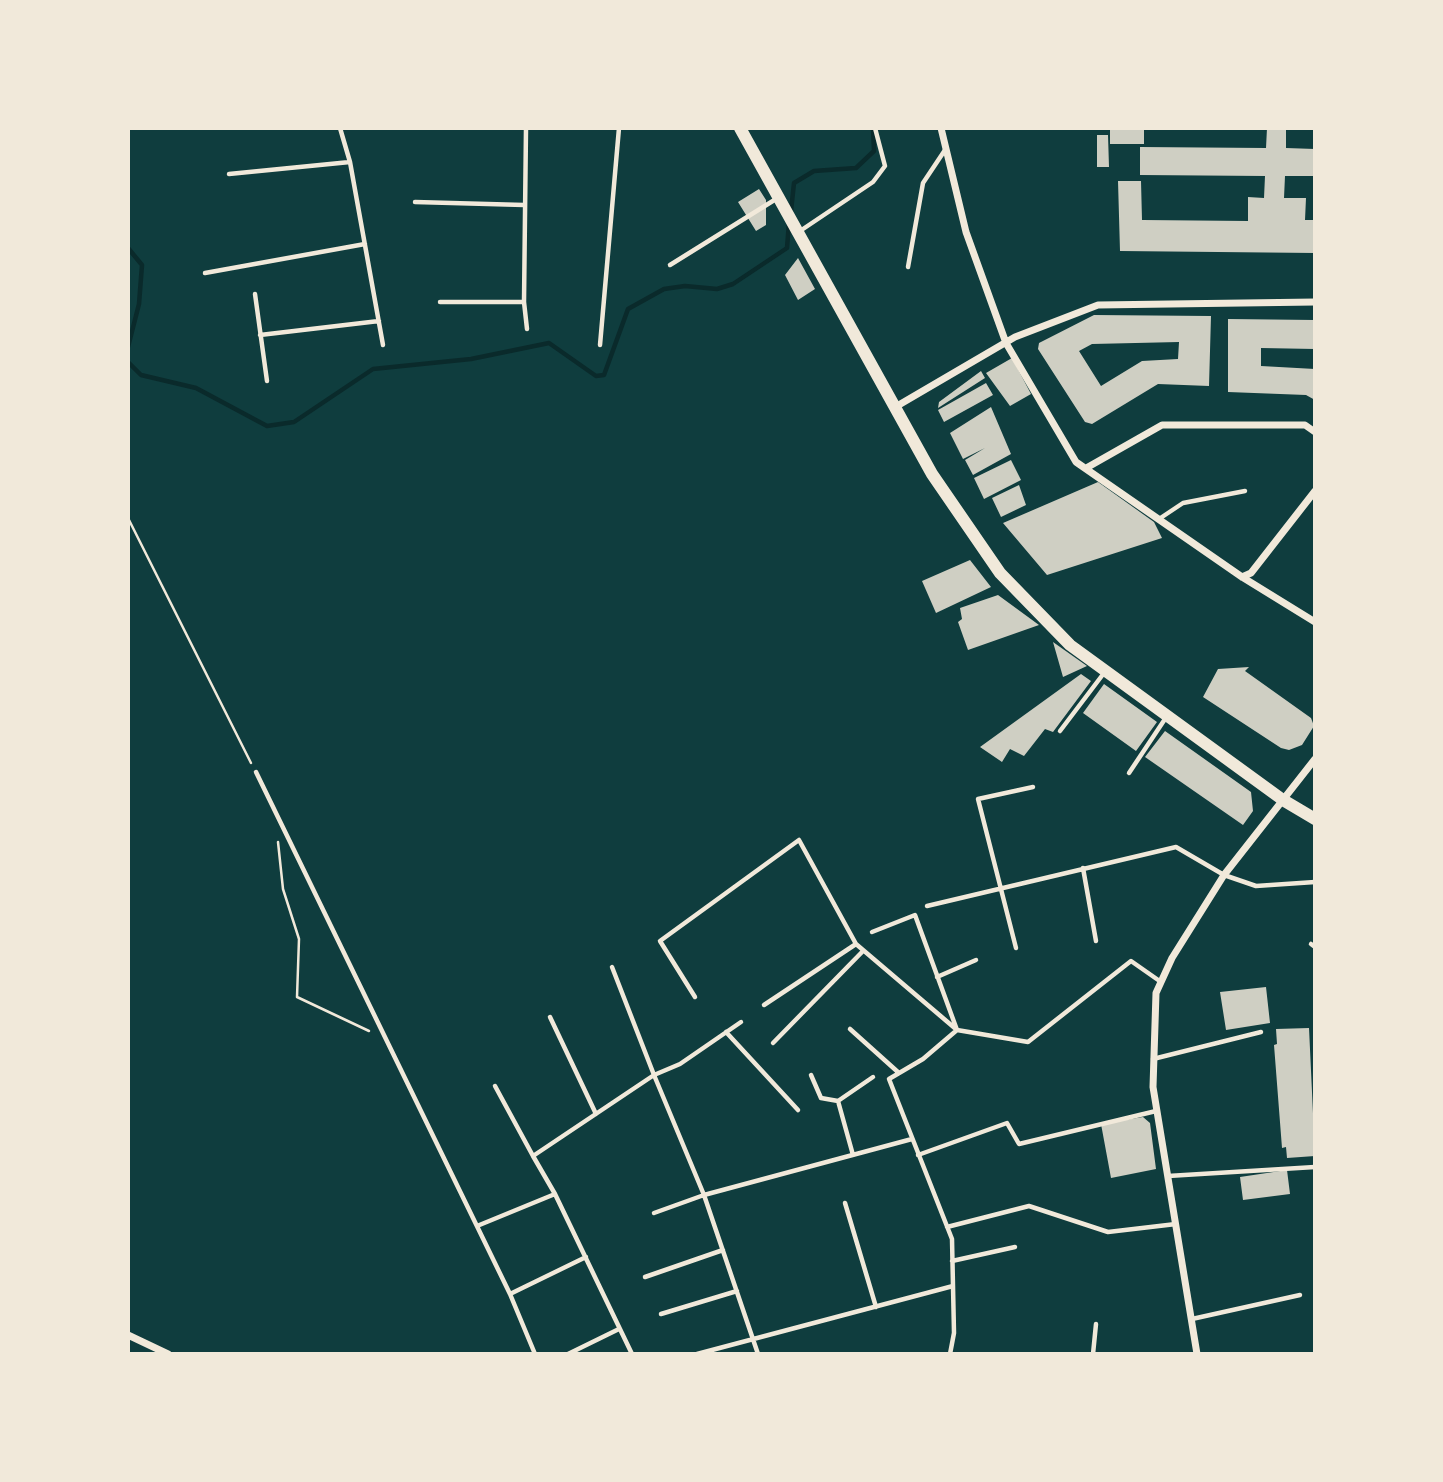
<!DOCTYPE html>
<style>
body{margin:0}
#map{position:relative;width:1443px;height:1482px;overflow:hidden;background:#0f3d3e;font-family:"Source Sans 3",sans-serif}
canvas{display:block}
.frame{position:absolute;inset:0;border:130px solid #f1e9da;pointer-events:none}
</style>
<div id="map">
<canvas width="1443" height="1482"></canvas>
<div class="frame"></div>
</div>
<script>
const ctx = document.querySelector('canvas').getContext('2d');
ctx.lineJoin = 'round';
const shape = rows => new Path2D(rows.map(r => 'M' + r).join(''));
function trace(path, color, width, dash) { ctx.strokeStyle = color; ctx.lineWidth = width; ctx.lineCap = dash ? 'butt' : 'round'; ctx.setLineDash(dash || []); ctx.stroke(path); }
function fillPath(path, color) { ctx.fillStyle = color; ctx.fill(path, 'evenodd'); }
trace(shape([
 [791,211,794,183,814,171,856,168,874,151,873,128],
 [128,248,142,265,139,304,128,347],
 [128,362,141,375,196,388,267,426,294,422,373,369,471,359,549,343,596,376,604,375,628,309,664,289,685,286,717,289,733,284,787,248,789,223]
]), '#0a2a2b', 4.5);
fillPath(shape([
 [1110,128,1144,128,1144,144,1110,144],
 [1267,128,1286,128,1286,148,1315,149,1315,176,1285,176,1284,198,1306,198,1305,220,1315,220,1315,253,1120,251,1118,181,1141,181,1142,220,1248,221,1248,197,1264,198,1265,176,1140,175,1140,147,1266,148],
 [1097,135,1108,135,1109,167,1097,167],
 [759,189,766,200,766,225,756,231,738,202],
 [798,258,815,289,798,300,785,275],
 [1094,315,1211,316,1209,386,1158,384,1092,424,1085,422,1038,349,1039,343],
 [1179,342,1178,359,1142,361,1101,386,1079,351,1092,344],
 [1228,319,1315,320,1315,349,1261,348,1261,366,1315,369,1315,400,1306,395,1228,392],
 [1012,358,1031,394,1010,406,986,373],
 [981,371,985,378,938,408,939,402],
 [986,383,993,395,944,422,938,410],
 [991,407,1011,454,973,475,965,460,985,448,963,459,950,433],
 [1011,460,1021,480,984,499,974,478],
 [1098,482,1154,522,1162,538,1047,575,1003,523],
 [1019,485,1026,505,1001,517,992,498],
 [970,560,991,587,936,613,922,581],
 [998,595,1039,625,968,650,958,622,962,619,960,608],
 [1053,642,1087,666,1063,677],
 [1249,667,1245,671,1311,718,1314,726,1302,745,1289,750,1281,748,1203,697,1218,669],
 [1081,674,1091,681,1053,732,1045,729,1024,756,1010,749,1002,762,980,747],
 [1104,684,1157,722,1136,751,1083,713],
 [1165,731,1251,792,1253,811,1243,825,1145,757],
 [1266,987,1270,1023,1226,1030,1220,992],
 [1309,1028,1315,1156,1287,1158,1286,1147,1282,1148,1274,1045,1277,1044,1276,1029],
 [1143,1117,1150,1123,1156,1169,1111,1178,1101,1124],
 [1287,1170,1290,1194,1243,1200,1240,1177]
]), '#cfcfc3');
trace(shape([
 [128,518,251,763],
 [278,842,283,889,299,939,297,997,369,1031]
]), '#f1e9da', 2.5);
trace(shape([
 [340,128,350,162,383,345],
 [526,128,524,302,527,329],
 [229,174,350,162],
 [415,202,524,205],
 [800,231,873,182,885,166,875,128],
 [670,265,776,199],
 [908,267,923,183,945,150],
 [205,273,365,244],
 [255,294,267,381],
 [440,302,523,302],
 [260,335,379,321],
 [600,345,619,128],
 [1159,519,1183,503,1245,491],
 [1060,731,1104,673],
 [256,772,510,1294,535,1354],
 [1129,773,1167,716],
 [1083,868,1096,941],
 [927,906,1176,847,1224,875,1256,886,1315,882],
 [872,932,915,915,957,1030,923,1059,889,1079,952,1239,954,1333,950,1354],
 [1311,944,1315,947],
 [1016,948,978,799,1033,787],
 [612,967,654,1075,533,1156,555,1194,632,1354],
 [937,977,976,960],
 [695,997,660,941,799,840,856,944],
 [764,1005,856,944,957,1030,1028,1042,1131,961,1161,982],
 [550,1017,596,1114],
 [741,1022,680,1064,654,1075,704,1195,758,1354],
 [850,1029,899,1073],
 [726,1032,798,1110],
 [773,1043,863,951],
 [1153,1059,1261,1032],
 [811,1075,821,1098,838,1101,853,1155],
 [495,1086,533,1156],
 [838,1101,873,1077],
 [918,1155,1007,1123,1019,1144,1156,1111],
 [1168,1176,1315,1167],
 [845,1203,876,1307],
 [654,1213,704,1195,912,1139],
 [477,1226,555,1194],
 [947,1227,1029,1206,1108,1232,1176,1224],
 [952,1261,1015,1247],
 [645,1277,723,1250],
 [510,1294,586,1257],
 [661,1314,737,1291],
 [1192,1319,1300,1295],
 [568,1354,619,1329],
 [697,1354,953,1286],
 [1093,1354,1096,1324]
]), '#f1e9da', 4.5);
trace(shape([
 [941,128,966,232,1006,343,1076,462,1242,577,1315,622],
 [897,406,1015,337,1098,305,1315,302],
 [1088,467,1162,425,1305,425,1315,432],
 [1242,577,1251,573,1315,491],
 [128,1335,168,1354],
 [1197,1354,1153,1087,1156,993,1172,958,1224,875,1315,759]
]), '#f1e9da', 7);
trace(shape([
 [740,128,932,474,1000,573,1070,645,1283,800,1315,819]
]), '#f1e9da', 12);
</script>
